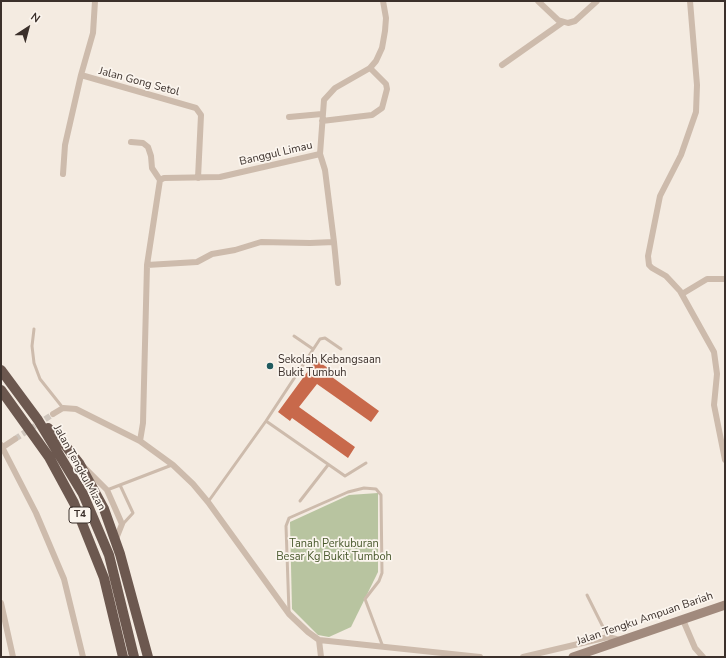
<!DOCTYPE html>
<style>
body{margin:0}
#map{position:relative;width:726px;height:658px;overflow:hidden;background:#f4ebe1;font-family:"Nunito Sans",sans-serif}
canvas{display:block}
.frame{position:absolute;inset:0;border:2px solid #3b302b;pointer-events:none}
.north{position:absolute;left:8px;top:8px;width:40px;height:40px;-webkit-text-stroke:3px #fbf5ee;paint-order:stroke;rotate:36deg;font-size:11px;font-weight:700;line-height:16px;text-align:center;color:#3b302b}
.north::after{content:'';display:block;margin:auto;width:14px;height:18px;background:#3b302b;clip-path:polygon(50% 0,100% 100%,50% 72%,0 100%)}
</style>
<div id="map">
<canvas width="726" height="658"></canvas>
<div class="frame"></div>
<div class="north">N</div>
</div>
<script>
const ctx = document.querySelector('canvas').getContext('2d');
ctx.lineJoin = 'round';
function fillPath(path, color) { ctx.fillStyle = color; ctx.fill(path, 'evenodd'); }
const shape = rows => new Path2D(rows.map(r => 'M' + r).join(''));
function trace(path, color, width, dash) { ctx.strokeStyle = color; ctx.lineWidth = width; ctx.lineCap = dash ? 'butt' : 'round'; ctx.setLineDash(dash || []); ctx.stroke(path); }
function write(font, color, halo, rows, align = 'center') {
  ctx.font = font + ' "Nunito Sans",sans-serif'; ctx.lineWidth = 3.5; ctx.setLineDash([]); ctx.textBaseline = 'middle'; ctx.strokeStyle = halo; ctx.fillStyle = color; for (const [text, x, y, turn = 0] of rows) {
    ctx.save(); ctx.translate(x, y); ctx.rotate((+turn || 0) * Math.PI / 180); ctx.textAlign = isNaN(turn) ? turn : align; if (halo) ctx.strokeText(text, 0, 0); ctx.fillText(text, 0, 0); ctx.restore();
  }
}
fillPath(shape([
 [378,493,378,572,351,627,329,637,318,635,292,609,290,522,349,495]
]), '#b8c4a0');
fillPath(shape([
 [316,360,328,368,325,372,379,411,371,422,317,384,299,407,355,447,348,458,292,418,290,421,278,412]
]), '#c8694b');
trace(shape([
 [15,439,53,414]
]), '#cfc6bd', 6, [6, 3]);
trace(shape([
 [34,329,32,346,34,363,40,379,63,408],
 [294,336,313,349],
 [266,421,345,476,366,463],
 [120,485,133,513,123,524],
 [107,490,172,465],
 [300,501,328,465],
 [208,502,266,421,320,339,325,338,341,349],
 [587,595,608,637],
 [289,612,286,526,289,518,348,492,364,488,376,489,381,495,382,573,379,581,365,599,383,647]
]), '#cdbbac', 3);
trace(shape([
 [95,1,93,33,81,75,196,108,201,115,198,178],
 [538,1,558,20,568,23,575,21,597,1],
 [690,1,697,85,696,112,681,155,660,196,648,256,649,265,652,268,666,276,680,291,714,352,717,374,714,405,725,460],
 [502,65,563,22],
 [289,117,322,114],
 [322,121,372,115,382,108,387,89,386,84,370,68],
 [131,142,143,143,148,147,151,156,152,168,160,180],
 [320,154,325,170,334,242],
 [63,174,65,145,81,75],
 [147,265,197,262,212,254,235,250,261,242,310,243,334,242,338,283],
 [682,294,707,279,725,279],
 [53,414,63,408,76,409,140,441,173,465,193,484,208,502,289,614,308,632,319,640,480,657],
 [140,441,143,423,147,265,160,180,164,178,220,177,320,154,324,100,335,88,370,68,376,61,382,48,385,31,386,18,383,1],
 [1,445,36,513,64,579,83,657],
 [3,447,15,439],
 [84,467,107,490,122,524,116,539],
 [1,603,13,657],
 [683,620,695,648,703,657],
 [319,640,321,657],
 [523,657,608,637,620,640]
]), '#cdbbac', 6);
trace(shape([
 [573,657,725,605]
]), '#a18a7d', 9);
trace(shape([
 [1,370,38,420,83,494,109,555,134,657],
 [1,390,49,457,74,503,104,578,123,657],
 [48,428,61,440,79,463,104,509,120,554,148,657]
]), '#6c584f', 10);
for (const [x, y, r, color] of [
 [270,366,4,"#1f5a5e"]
]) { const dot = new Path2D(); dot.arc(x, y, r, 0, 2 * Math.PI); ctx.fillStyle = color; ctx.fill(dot); trace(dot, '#fbf5ee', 1.5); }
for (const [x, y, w] of [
 [80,515,22]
]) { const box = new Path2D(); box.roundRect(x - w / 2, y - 8, w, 16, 3); ctx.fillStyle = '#fbf5ee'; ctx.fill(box); trace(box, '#3b302b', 1); }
write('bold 10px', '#3b302b', null, [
 ["T4",80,515]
]);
write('11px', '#3b302b', '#fbf5ee', [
 ["Jalan Gong Setol",139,82,15],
 ["Banggul Limau",276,154,-13],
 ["Jalan Tengku Mizan",79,468,61],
 ["Jalan Tengku Ampuan Bariah",645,619,-19]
]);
write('11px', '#3b302b', '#fbf5ee', [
 ["Sekolah Kebangsaan",278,360],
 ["Bukit Tumbuh",278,373]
], 'left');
write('11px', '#4a5a2e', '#fbf5ee', [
 ["Tanah Perkuburan",334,544],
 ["Besar Kg Bukit Tumboh",334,557]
]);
</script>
